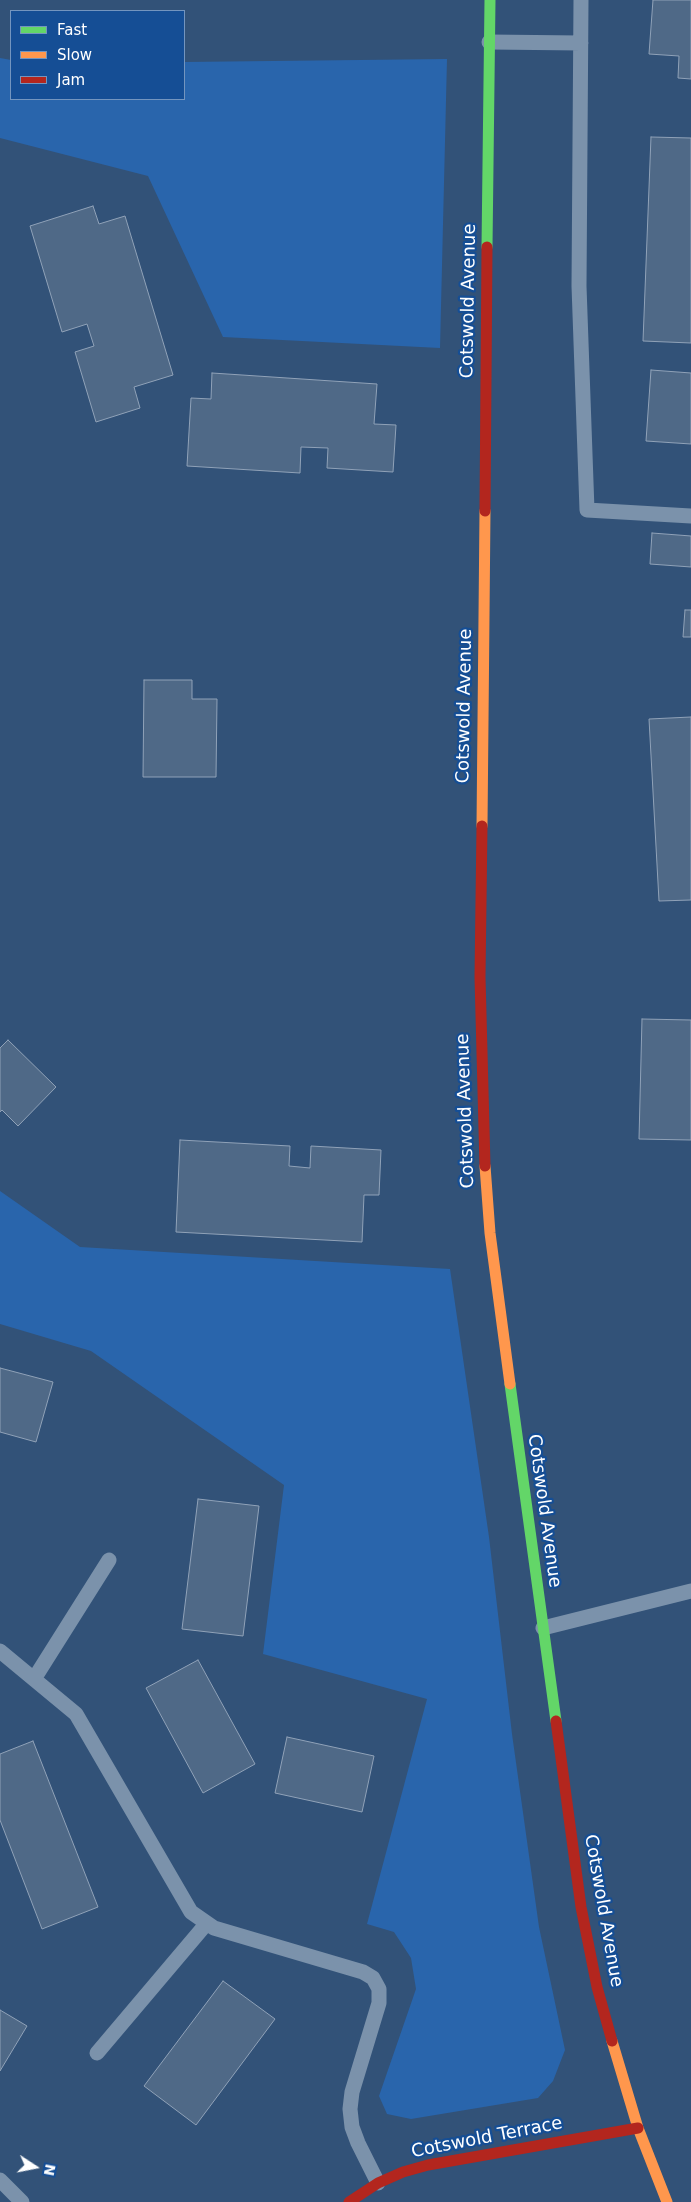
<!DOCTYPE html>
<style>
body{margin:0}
#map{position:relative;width:691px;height:2202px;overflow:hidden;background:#325278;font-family:"DejaVu Sans",sans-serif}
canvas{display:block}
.legend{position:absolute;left:10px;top:10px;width:175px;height:90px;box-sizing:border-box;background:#154e95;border:1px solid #7395bf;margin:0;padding:6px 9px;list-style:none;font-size:15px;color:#fff}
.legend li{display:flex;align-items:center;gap:10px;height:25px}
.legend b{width:25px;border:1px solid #7395bf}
.north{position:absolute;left:10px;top:2142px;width:50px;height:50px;-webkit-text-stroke:4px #154e95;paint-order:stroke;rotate:101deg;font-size:14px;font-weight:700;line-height:20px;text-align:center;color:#fff}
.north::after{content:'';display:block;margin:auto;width:18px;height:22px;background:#fff;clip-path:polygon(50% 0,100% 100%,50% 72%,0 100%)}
</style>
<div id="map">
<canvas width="691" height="2202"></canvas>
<ul class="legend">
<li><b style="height:6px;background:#63d668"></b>Fast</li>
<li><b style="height:6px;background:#ff974d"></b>Slow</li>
<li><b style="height:6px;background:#b3261e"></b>Jam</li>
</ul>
<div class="north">N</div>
</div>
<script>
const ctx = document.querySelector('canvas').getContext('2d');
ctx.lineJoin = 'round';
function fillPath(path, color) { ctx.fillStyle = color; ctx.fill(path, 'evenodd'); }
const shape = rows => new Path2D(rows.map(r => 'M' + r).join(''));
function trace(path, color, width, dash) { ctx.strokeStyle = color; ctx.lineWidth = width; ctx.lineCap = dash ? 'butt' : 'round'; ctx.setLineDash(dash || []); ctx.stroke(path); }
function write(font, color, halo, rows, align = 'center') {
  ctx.font = font + ' "DejaVu Sans",sans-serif'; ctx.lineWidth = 4.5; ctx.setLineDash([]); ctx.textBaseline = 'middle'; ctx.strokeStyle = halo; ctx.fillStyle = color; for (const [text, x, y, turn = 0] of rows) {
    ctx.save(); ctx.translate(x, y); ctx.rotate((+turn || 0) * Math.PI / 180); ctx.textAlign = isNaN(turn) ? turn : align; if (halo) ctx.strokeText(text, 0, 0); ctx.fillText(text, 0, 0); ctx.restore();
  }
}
fillPath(shape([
 [0,58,11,60,11,99,184,99,184,62,447,59,440,348,223,337,148,176,0,138],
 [0,1191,80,1247,450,1269,489,1537,512,1734,539,1927,565,2050,553,2081,538,2098,411,2119,387,2114,379,2096,416,1989,411,1958,394,1932,367,1924,427,1699,263,1654,284,1485,91,1351,0,1324]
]), '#2965ac');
const building = shape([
 [653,0,691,0,691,79,678,78,679,56,649,54,653,0],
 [651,137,691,138,691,343,643,341,651,137],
 [93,206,99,224,125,216,173,375,134,387,140,408,96,422,75,352,94,346,87,324,62,332,30,226,93,206],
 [651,370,691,373,691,444,646,441,651,370],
 [212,373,377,384,374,424,396,425,393,472,327,468,328,448,301,447,300,473,187,466,191,398,211,399,212,373],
 [652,533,691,536,691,567,650,564,652,533],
 [685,610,691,610,691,637,683,637,685,610],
 [144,680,192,680,192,699,217,699,216,777,143,777,144,680],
 [691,717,691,900,659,901,649,719,691,717],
 [642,1019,691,1020,691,1140,639,1139,642,1019],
 [8,1040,56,1087,18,1126,2,1110,0,1112,0,1048,8,1040],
 [180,1140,290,1146,289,1166,310,1168,311,1146,381,1150,379,1195,364,1195,362,1242,176,1232,180,1140],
 [0,1368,53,1382,36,1442,0,1432,0,1368],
 [198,1499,259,1506,243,1636,182,1629,198,1499],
 [198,1660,255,1764,203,1793,146,1688,198,1660],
 [287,1737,374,1756,362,1812,275,1793,287,1737],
 [33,1741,98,1907,42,1929,0,1820,0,1754,33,1741],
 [223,1981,275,2019,196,2125,144,2086,223,1981],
 [0,2010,27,2026,0,2071,0,2010]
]);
fillPath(building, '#4f6987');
trace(building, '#90a2b8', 1);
trace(shape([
 [581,0,579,286,587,510,691,516],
 [489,42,581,43],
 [543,1628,691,1591],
 [0,1651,76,1714,191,1912,214,1928,363,1972,373,1978,379,1989,379,2003,352,2092,350,2109,352,2127,358,2143,378,2183],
 [34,1679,109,1560],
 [97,2053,207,1923],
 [0,2180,22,2202]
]), '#7b92ab', 15);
trace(shape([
 [487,247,490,0],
 [510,1384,556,1721]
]), '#63d668', 11);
trace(shape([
 [482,826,485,511],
 [485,1166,490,1233,510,1384],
 [612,2041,638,2128,667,2202]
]), '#ff974d', 11);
trace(shape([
 [485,511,487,247],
 [482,826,480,977,485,1166],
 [556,1721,581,1907,597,1987,612,2041],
 [349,2202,378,2183,403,2172,428,2165,638,2128]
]), '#b3261e', 11);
write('18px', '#fff', '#154e95', [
 ["Cotswold Avenue",469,301,-89],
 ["Cotswold Avenue",465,706,-89],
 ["Cotswold Avenue",466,1111,-92],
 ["Cotswold Avenue",544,1511,82],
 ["Cotswold Avenue",603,1911,80],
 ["Cotswold Terrace",487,2138,-11]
]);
</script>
